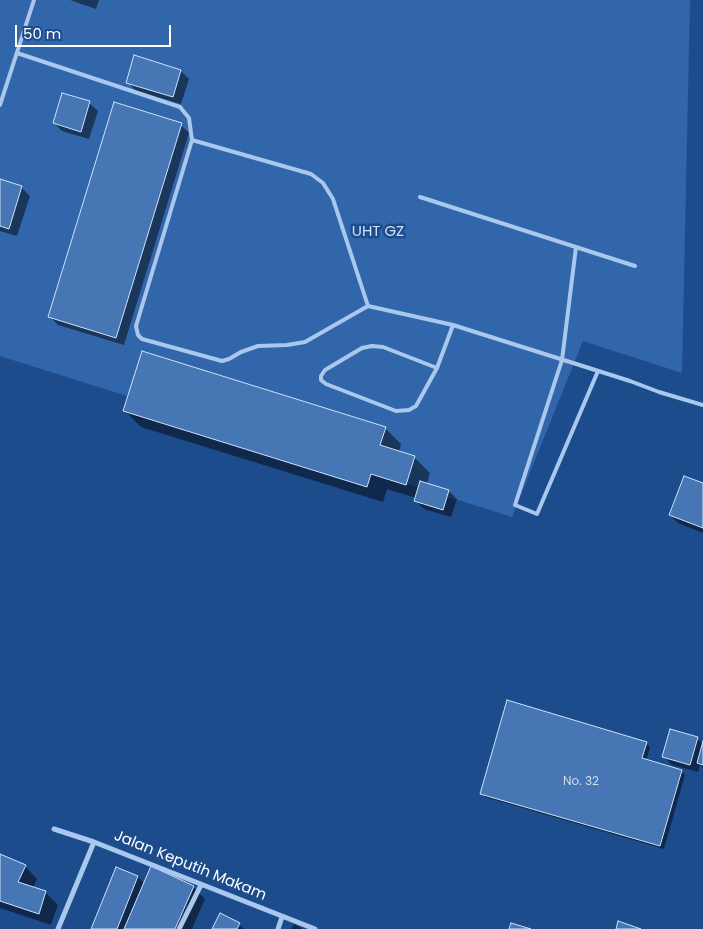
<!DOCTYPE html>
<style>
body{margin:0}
#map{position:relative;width:703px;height:929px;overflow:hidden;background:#1d4c8d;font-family:Poppins,sans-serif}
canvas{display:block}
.scale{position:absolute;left:15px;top:25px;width:156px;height:22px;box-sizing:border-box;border:2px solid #fff;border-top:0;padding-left:6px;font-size:15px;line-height:18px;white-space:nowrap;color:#fff;-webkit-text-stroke:4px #1d4c8d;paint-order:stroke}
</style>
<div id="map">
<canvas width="703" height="929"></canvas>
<div class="scale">50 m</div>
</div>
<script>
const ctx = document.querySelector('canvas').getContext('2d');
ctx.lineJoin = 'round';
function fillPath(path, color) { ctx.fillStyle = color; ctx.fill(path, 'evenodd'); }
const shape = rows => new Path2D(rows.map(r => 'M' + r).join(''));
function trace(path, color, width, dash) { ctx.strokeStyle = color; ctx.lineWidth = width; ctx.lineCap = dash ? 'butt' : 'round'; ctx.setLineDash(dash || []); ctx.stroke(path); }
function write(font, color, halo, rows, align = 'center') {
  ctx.font = font + ' Poppins,sans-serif'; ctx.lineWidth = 5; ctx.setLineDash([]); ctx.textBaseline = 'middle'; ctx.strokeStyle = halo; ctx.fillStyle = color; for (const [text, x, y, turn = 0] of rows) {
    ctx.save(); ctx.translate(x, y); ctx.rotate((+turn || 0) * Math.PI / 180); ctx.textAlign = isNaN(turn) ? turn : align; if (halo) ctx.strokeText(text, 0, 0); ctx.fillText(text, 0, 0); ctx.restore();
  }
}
fillPath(shape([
 [0,0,690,0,682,373,583,341,512,517,0,356]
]), '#3166aa');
fillPath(shape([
 [70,0,99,0,96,9],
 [181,71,189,79,181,104,136,91,128,82],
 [89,103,98,111,89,139,62,131,54,123],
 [181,125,189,133,124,345,58,325,50,317],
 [0,181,21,187,30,196,17,236,0,231],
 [125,411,385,428,401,444,399,452,414,457,430,473,427,484,449,491,457,499,451,517,424,509,416,501,416,498,387,489,383,502,141,427],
 [703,485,703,533,678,523,670,515],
 [697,738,703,744,703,768,700,765,698,772,672,765,664,757],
 [646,743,650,747,646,761,681,771,685,775,664,849,485,797,481,793],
 [0,856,25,866,37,879,33,888,45,892,58,905,51,925,0,908],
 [138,877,145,884,193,887,205,899,192,929,92,929],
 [239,924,244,929,214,929],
 [294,924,303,929,291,929]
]), '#0007');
const building = shape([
 [134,55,181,70,173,97,126,83,134,55],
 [62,93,90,101,81,132,53,123,62,93],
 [114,102,182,123,116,338,48,317,114,102],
 [0,179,22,186,9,229,0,226,0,179],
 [142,351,386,427,380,445,415,456,406,485,371,474,367,487,123,411,142,351],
 [684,476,703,483,703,528,669,515,684,476],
 [420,481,449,490,443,510,414,501,420,481],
 [507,700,647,742,642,758,682,770,660,846,480,794,507,700],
 [670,729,698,737,690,765,662,757,670,729],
 [703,741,703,765,697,763,703,741],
 [0,854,26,865,18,882,46,891,39,914,0,901,0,854],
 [151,866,194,886,175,929,124,929,151,866],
 [116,867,138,876,117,929,91,929,116,867],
 [220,913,240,923,237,929,212,929,220,913],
 [618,921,641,929,616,929,618,921],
 [511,923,531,929,509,929,511,923]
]);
fillPath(building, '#4676b4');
trace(building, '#d0e2f9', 1);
trace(shape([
 [17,53,180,107,189,118,192,140,136,326,138,335,142,339,222,361,229,359,241,352,258,346,287,345,305,342,368,306,453,325,630,381,659,392,703,405],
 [0,105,34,0],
 [192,140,311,174,323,183,333,199,368,306],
 [420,197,635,266],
 [576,247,562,360,515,505,537,514,598,371],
 [437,368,383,347,372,346,362,348,325,370,321,376,321,380,326,384,396,411,409,410,416,406,437,368,453,325]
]), '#aac7ed', 4);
trace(shape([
 [54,829,94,842,315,929],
 [58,929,94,842],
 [179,929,201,885],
 [278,929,282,917]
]), '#aac7ed', 5);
write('12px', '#d1ddec', null, [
 ["No. 32",581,782]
]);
write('15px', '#d0e2f9', '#1d4c8d', [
 ["UHT GZ",378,232]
]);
write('15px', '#fff', '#1d4c8d', [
 ["Jalan Keputih Makam",190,866,22]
]);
</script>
